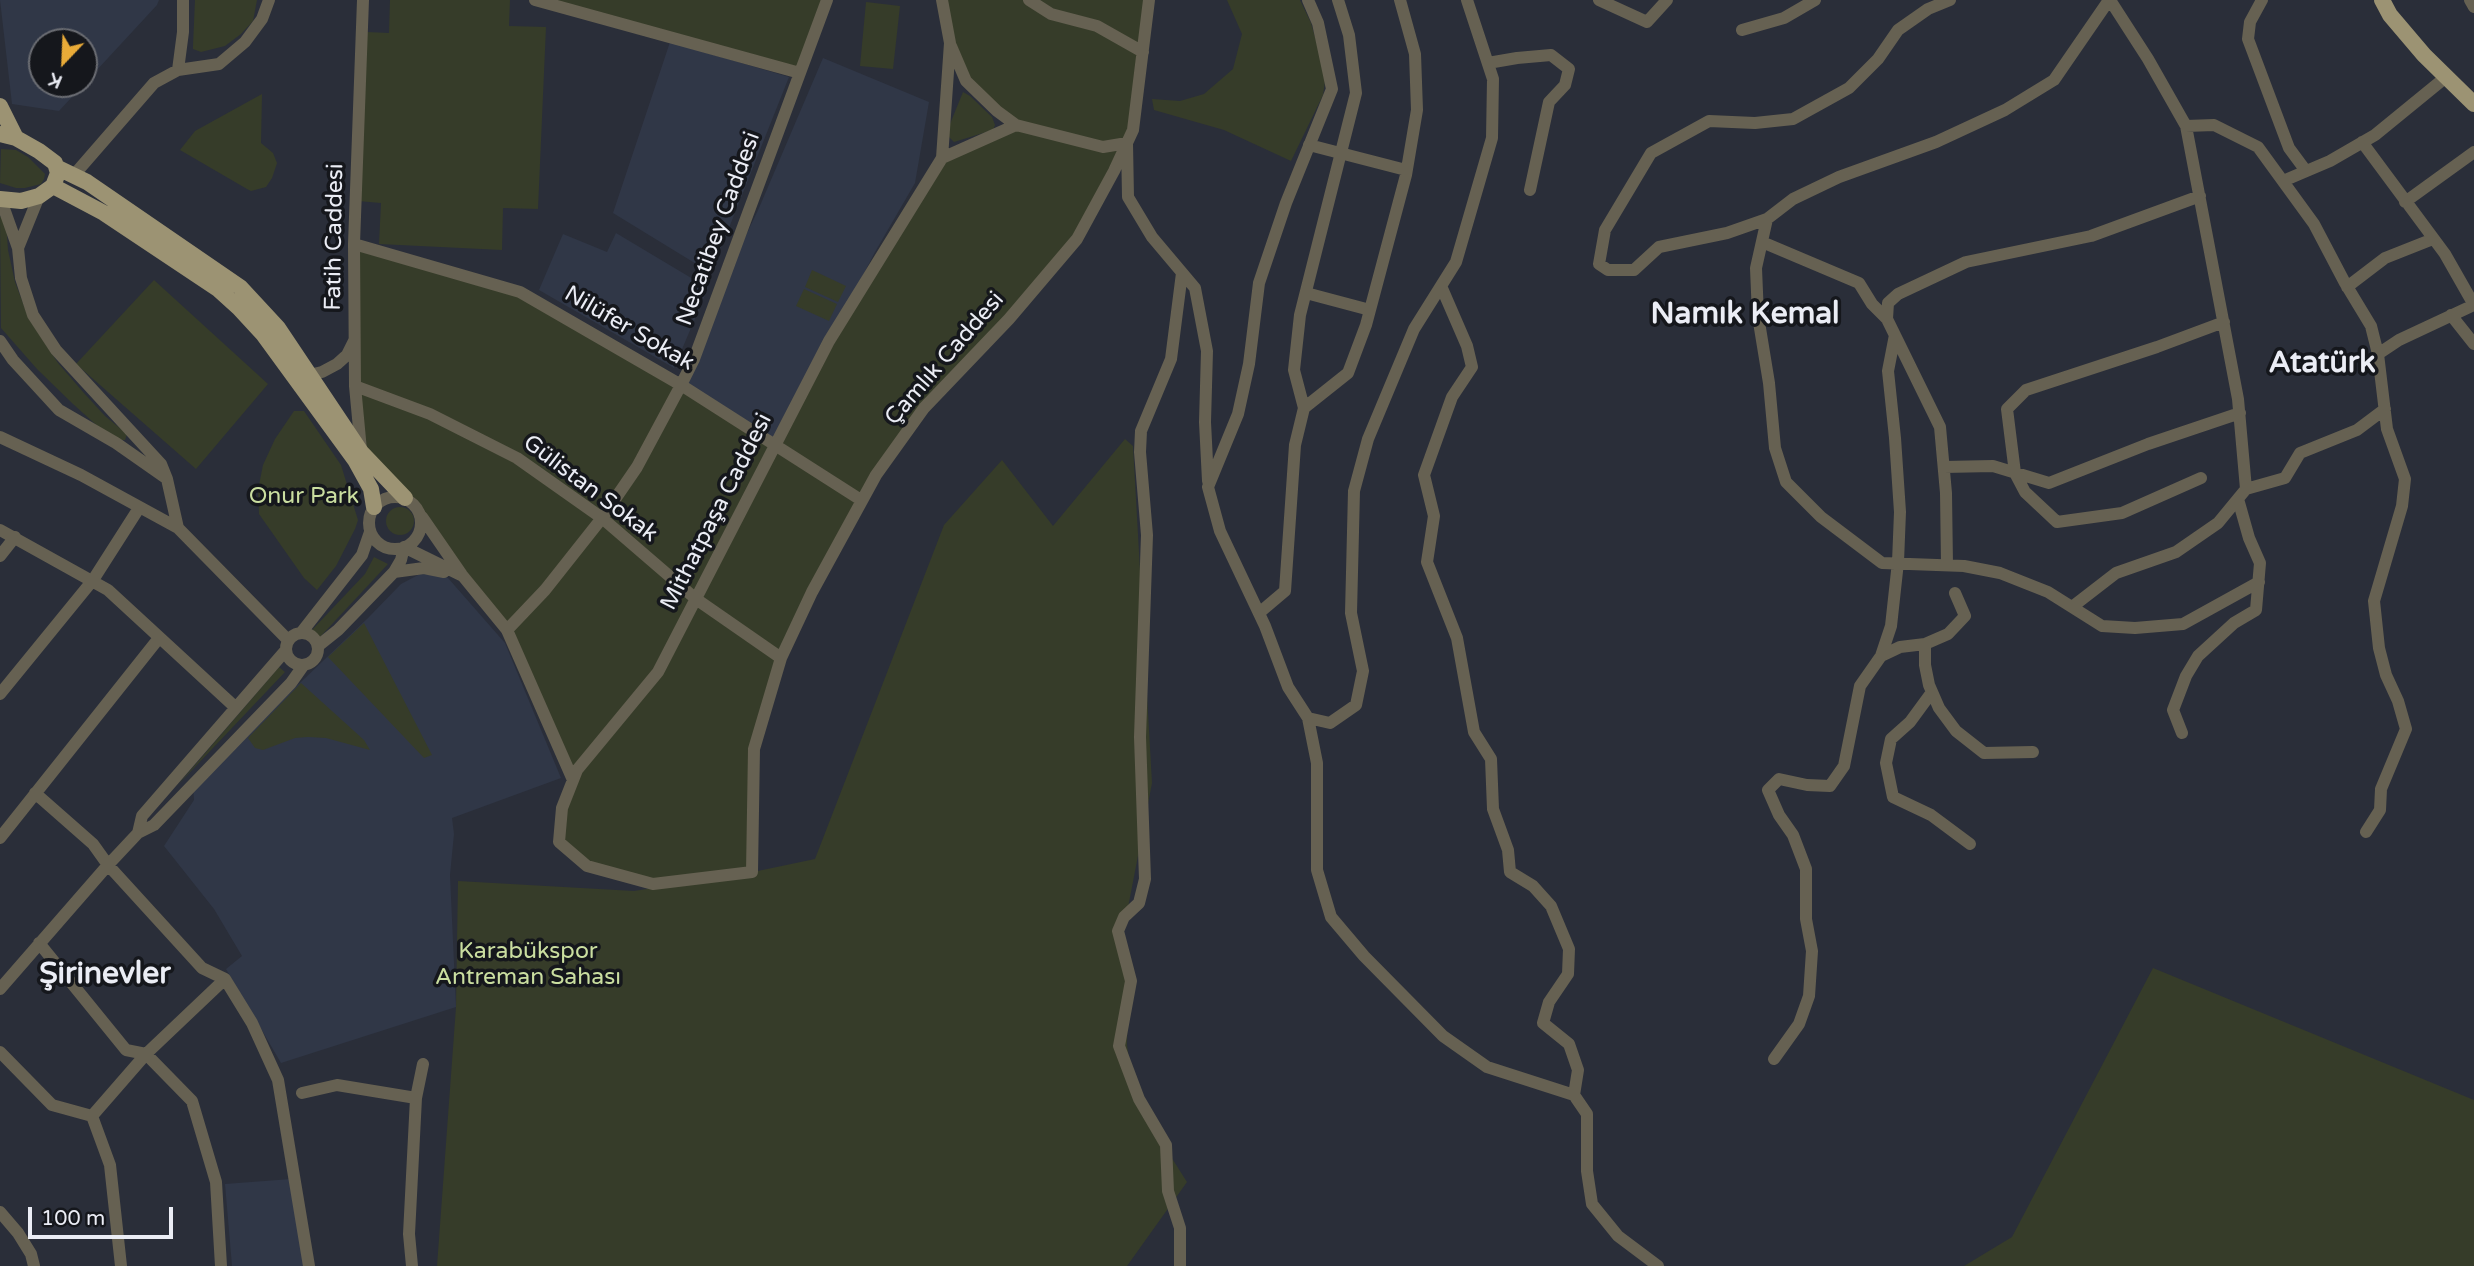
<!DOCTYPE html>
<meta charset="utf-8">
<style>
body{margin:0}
#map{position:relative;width:2474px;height:1266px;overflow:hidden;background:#2a2e39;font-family:"Varela Round",sans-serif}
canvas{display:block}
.north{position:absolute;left:28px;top:28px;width:70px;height:70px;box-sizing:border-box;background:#15171c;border:2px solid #6b6d73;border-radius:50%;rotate:203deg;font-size:19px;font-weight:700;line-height:28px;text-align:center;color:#ebedf5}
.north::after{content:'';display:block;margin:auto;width:24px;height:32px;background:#e9ab38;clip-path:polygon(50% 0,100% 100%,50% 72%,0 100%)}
.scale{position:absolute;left:28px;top:1207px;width:145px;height:32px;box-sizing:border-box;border:4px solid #ebedf5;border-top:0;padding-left:9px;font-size:21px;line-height:24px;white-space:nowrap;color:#ebedf5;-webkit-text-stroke:5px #15171c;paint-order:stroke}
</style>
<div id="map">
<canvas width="2474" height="1266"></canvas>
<div class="north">K</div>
<div class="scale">100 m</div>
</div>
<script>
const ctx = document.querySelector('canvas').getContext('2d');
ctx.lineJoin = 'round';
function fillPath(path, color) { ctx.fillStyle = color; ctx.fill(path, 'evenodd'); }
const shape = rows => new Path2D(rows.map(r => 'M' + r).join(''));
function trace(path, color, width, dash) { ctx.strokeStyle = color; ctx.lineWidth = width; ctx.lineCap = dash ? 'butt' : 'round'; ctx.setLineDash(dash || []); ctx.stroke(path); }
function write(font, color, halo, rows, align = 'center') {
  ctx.font = font + ' "Varela Round",sans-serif'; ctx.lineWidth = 7; ctx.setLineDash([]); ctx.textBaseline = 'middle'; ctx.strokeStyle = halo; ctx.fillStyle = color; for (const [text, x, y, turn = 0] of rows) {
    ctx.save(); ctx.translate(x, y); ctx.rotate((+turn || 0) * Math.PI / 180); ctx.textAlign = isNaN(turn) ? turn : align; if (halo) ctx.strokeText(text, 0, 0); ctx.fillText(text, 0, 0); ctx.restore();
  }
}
fillPath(shape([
 [0,0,159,0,157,5,84,84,84,42,42,42,42,84,84,84,59,111,12,104],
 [670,42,789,77,711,273,613,213],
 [823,58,929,102,915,183,875,252,775,445,681,385,717,296,759,208],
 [616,233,708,288,674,368,539,290,563,234,607,252],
 [420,574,439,575,448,578,505,643,561,778,452,818,454,834,450,875,456,1007,281,1063,226,969,242,956,214,909,164,846,194,800,193,785,368,618,401,584],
 [291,1179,306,1266,232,1266,225,1184]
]), '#303747');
fillPath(shape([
 [195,0,257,0,253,21,241,34,225,46,201,52,193,49,193,46],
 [390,0,510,0,509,26,546,27,538,209,503,208,502,250,379,244,381,203,358,201,366,32,389,33],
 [535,0,827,0,800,73],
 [942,0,1149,0,1133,130,1077,239,924,408,875,475,781,658,754,750,753,872,815,859,944,525,1002,460,1053,526,1125,439,1133,446,1152,783,1121,944,1128,995,1127,1045,1135,1100,1187,1182,1127,1266,437,1266,456,1007,458,881,634,891,723,877,653,884,587,866,559,842,573,780,507,630,422,517,413,503,405,498,361,452,354,244,520,292,775,445,942,158,1016,125,966,81],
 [1227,0,1300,0,1311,23,1326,75,1323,95,1291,161,1224,130,1154,110,1152,99,1180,101,1204,94,1233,69,1242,34],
 [866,2,900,6,893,69,860,66],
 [963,92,970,96,992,117,995,125,993,130,954,142,948,136,950,124],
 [262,94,261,143,273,153,277,163,272,178,266,187,251,191,247,189,180,150,195,131],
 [1,149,16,150,28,157,45,174,44,179,41,184,25,188,16,188,0,183],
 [0,216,6,222,8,250,15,282,29,319,58,363,83,392,105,416,127,434,125,440,119,440,103,431,73,404,37,369,1,328],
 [812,270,846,286,838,302,805,287],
 [154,280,268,384,196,469,76,364],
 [804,289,837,304,829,321,796,306],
 [294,411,304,411,341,465,358,520,355,529,336,566,317,590,304,578,259,514,258,490,263,465,275,439],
 '386 521a14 14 0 1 1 28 0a14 14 0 1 1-28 0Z',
 [374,557,388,564,320,637,312,630,365,574],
 [364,623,432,755,424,758,328,657],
 [279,667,285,672,176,787],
 [301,683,364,740,370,750,326,738,308,737,295,738,263,750,255,748,248,738],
 [2153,968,2474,1100,2474,1266,1964,1266,2012,1237]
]), '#363c29');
trace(shape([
 [535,0,800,73],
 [942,0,950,43,942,158,829,341,658,672,577,770,562,808,559,842,587,866,653,884,752,872,754,749,781,658,812,592,876,475,924,408,1009,319,1077,239,1114,171,1133,130,1149,0],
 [1029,0,1051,14,1097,26,1143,52],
 [1308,0,1318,23,1332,89,1286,203,1259,283,1249,364,1238,414,1208,487,1220,531,1265,626,1288,687,1308,718,1330,723,1356,705,1363,671,1351,613,1354,491,1368,439,1414,329,1456,262,1492,138,1493,79,1467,0],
 [1599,0,1647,22,1667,0],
 [2109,0,2054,80,2005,110,1936,142,1839,177,1793,199,1767,219,1756,268,1758,316,1769,383,1775,448,1786,482,1821,517,1882,563,1964,566,2000,573,2048,592,2102,626,2135,628,2183,624,2259,582],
 [2110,0,2148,59,2186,126,2238,399,2246,489],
 [2262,0,2250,22,2248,39,2289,148,2306,171],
 [2470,0,2474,7],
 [1742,30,1784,18,1815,0],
 [951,46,966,81,997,111,1016,125,1103,147,1127,143,1128,197,1152,237,1195,288,1207,351,1205,422,1208,481],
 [1488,63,1517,58,1551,55,1569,69,1565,85,1549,102,1530,190],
 [178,70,183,32,183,0],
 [2186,126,2214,125,2258,147,2314,224,2345,283,2371,326,2378,354,2387,429,2405,479,2402,506,2374,601,2379,648,2386,675,2398,701,2406,729,2381,789,2380,810,2366,832],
 [2362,142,2445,254,2474,305],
 [1309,145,1406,170],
 [942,158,1016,125],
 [74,175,154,83,178,70,219,64,245,42,262,19,269,0],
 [2283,181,2330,161,2375,135,2446,77],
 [1,200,18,248,21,278,33,315,56,350,161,464,167,479,178,528],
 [2405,202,2474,152],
 [1767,219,1727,233,1659,247,1634,270,1608,270,1599,264,1605,230,1651,153,1709,121,1755,123,1793,119,1849,88,1878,59,1898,30,1928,9,1950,0],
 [1762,242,1859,283,1872,304,1887,319],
 [354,244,520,292,681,385,861,500],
 [18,248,39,196],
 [1441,286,1467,346,1472,367,1452,397,1424,475,1434,516,1427,562,1457,638,1474,732,1491,759,1493,809,1508,850,1510,872,1533,886,1551,906,1569,949,1568,974,1549,1002,1543,1023,1569,1044,1578,1070,1574,1095],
 [2347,287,2385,258,2433,239],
 [1306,293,1370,310],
 [2451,315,2474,344],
 [0,341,13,360,59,410,116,443,166,478],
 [2378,354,2399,340,2474,305],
 [309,375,322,372,337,364,347,355,354,341],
 [355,386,430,414,517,458,602,518,696,599,781,658],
 [1304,408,1348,373,1366,325,1406,175,1417,110,1415,54,1400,0],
 [0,437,81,475,178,528,288,640],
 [361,450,355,386,354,244,363,0],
 [1944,467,1993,466,2049,483,2148,444,2240,413],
 [2201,478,2122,513,2057,522,2025,492,2015,473,2007,409,2026,390,2157,347,2224,322],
 '369 523a26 26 0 1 1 52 0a26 26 0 1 1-52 0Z',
 [422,517,462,575,507,630,573,780],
 [0,530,108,590,235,707],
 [0,556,15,537],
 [1947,565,1946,493,1940,427,1887,319,1888,303,1898,294,1966,262,2091,236,2200,196],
 [394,572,424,568,444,572],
 [2072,607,2116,573,2176,552,2218,523,2246,489,2285,478,2300,453,2357,430,2385,409],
 [1259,613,1285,591,1295,445,1304,408,1294,370,1300,315,1356,93,1349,35,1338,0],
 [507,630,545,590,602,518,637,467,681,385,694,359,827,0],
 '286 649a16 16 0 1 1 32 0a16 16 0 1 1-32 0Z',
 [301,633,362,555,370,532],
 [1925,644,1925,665,1929,685,1939,708,1956,731,1984,753,2033,752],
 [318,646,338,630,394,572,401,560,404,547,461,575],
 [1881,656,1900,647,1925,644,1948,634,1965,616,1955,593],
 [1932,692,1910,722,1891,739,1886,763,1893,797,1931,815,1970,844],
 [0,694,93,580,139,508],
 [1308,718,1317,763,1317,870,1331,917,1364,956,1443,1036,1487,1067,1574,1095,1587,1114,1587,1171,1592,1204,1618,1236,1658,1266],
 [2182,733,2173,710,2186,676,2198,656,2234,623,2256,610,2260,563,2249,538,2238,499],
 [35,793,93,844,108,865,202,968,225,979,252,1023,278,1080,309,1266],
 [138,833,142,816,286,650],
 [0,838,159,638],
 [39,943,126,1050,146,1054,192,1101,216,1182,221,1266],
 [0,989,108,865,138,833,154,825,291,683,303,666],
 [0,1052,52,1105,92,1116,110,1165,121,1266],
 [1774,1059,1799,1024,1809,996,1812,951,1806,919,1806,869,1793,835,1779,815,1768,790,1779,779,1807,785,1830,786,1844,766,1860,686,1881,656,1891,626,1898,562,1900,512,1895,438,1888,371,1895,335],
 [302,1093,337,1085,416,1098],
 [92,1116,146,1054,225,979],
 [0,1212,18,1233,31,1254,34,1266],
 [412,1266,409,1234,416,1098,423,1064],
 [1180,1266,1180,1228,1168,1191,1166,1145,1139,1099,1119,1046,1131,981,1118,931,1124,917,1139,903,1145,879,1140,737,1147,535,1140,452,1141,431,1171,359,1182,273]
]), '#666152', 12);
trace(shape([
 [2382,0,2390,15,2424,55,2474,104],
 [0,106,16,138],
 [0,134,16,138,39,151,55,163,58,173,53,186,39,196,21,201,0,199],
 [58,168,87,182,240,287,278,328,361,452,405,498],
 [53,186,104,213,218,289,239,308,263,334,355,460,371,489,374,507]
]), '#9c9373', 16);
write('23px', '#ebedf5', '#15171c', [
 ["Necatibey Caddesi",719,229,-70],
 ["Fatih Caddesi",335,237,-89],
 ["Nilüfer Sokak",629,329,30],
 ["Çamlık Caddesi",945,359,-49],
 ["Gülistan Sokak",590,489,37],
 ["Mithatpaşa Caddesi",717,512,-63]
]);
write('23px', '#cadea0', '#15171c', [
 ["Onur Park",304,497],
 ["Karabükspor",528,952],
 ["Antreman Sahası",528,978]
]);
write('bold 30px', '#ebedf5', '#15171c', [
 ["Namık Kemal",1745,315],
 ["Atatürk",2322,364],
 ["Şirinevler",105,975]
]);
</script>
